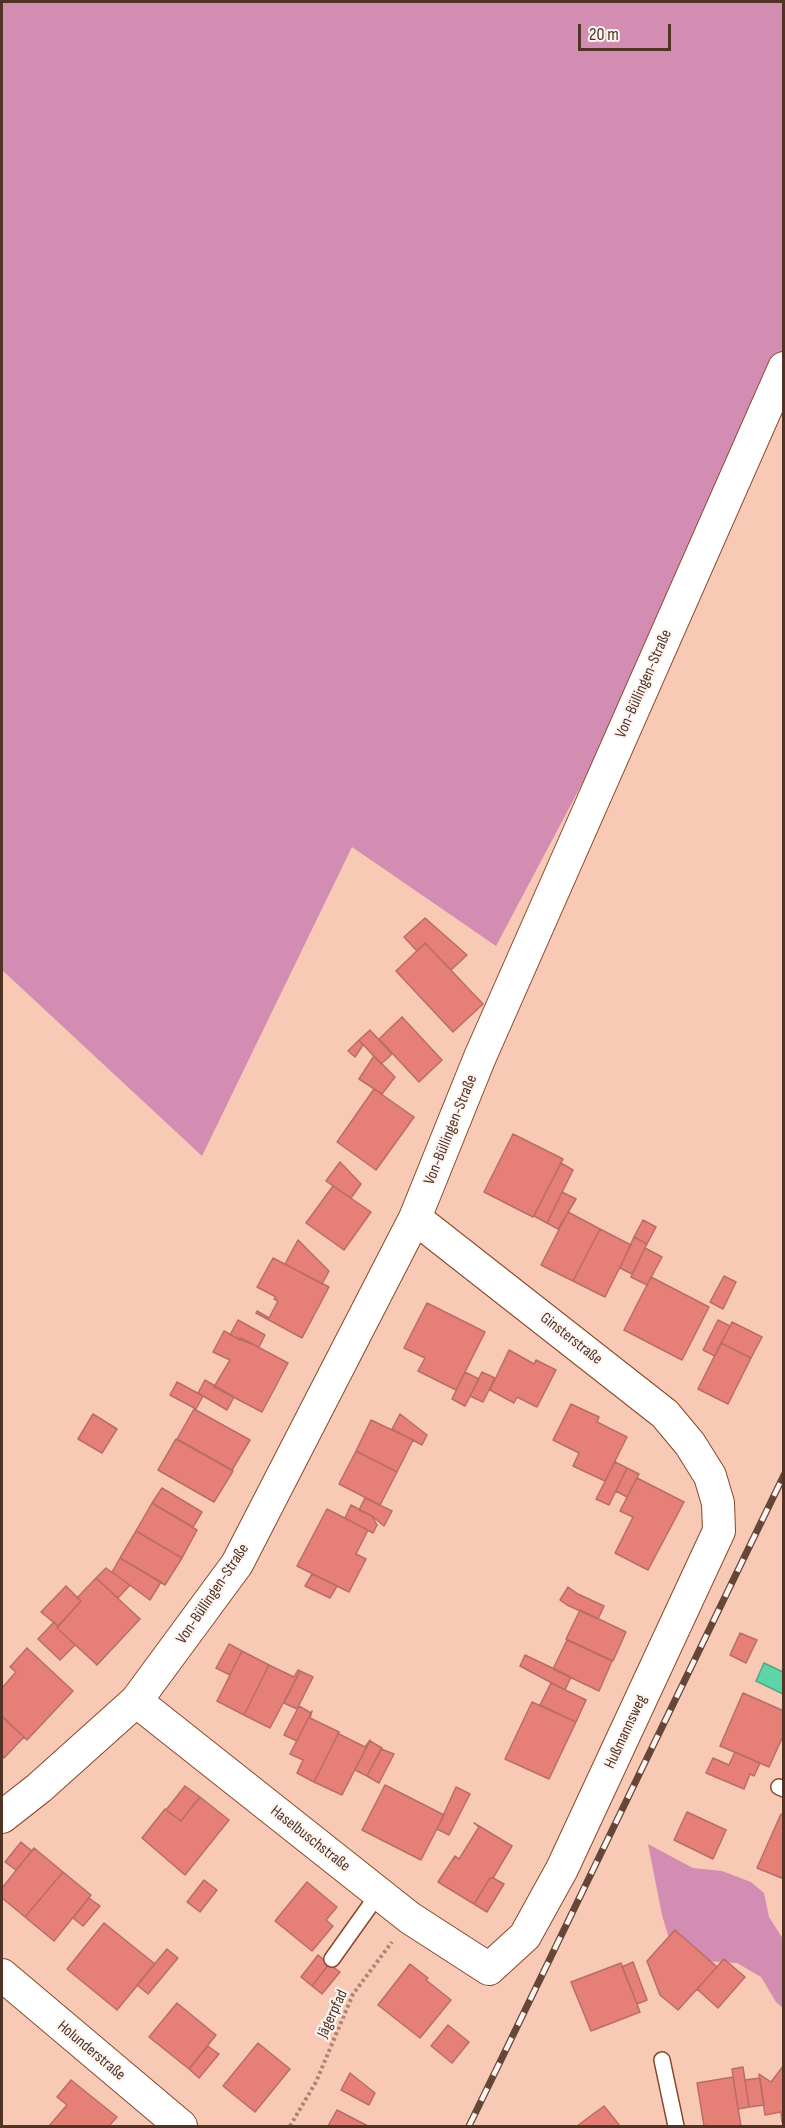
<!DOCTYPE html>
<meta charset="utf-8">
<style>
body{margin:0}
#map{position:relative;width:785px;height:2128px;overflow:hidden;background:#f8cab5;font-family:"Sofia Sans Condensed",sans-serif}
canvas{display:block}
.frame{position:absolute;inset:0;border:3px solid #513325;pointer-events:none}
.scale{position:absolute;left:578px;top:24px;width:93px;height:27px;box-sizing:border-box;border:3px solid #513325;border-top:0;padding-left:8px;font-size:18px;line-height:21px;white-space:nowrap;color:#513325;-webkit-text-stroke:4px #fdf5f1;paint-order:stroke}
</style>
<div id="map">
<canvas width="785" height="2128"></canvas>
<div class="frame"></div>
<div class="scale">20 m</div>
</div>
<script>
const ctx = document.querySelector('canvas').getContext('2d');
ctx.lineJoin = 'round';
function fillPath(path, color) { ctx.fillStyle = color; ctx.fill(path, 'evenodd'); }
const shape = rows => new Path2D(rows.map(r => 'M' + r).join(''));
function trace(path, color, width, dash) { ctx.strokeStyle = color; ctx.lineWidth = width; ctx.lineCap = dash ? 'butt' : 'round'; ctx.setLineDash(dash || []); ctx.stroke(path); }
function write(font, color, halo, rows, align = 'center') {
  ctx.font = font + ' "Sofia Sans Condensed",sans-serif'; ctx.lineWidth = 4.5; ctx.setLineDash([]); ctx.textBaseline = 'middle'; ctx.strokeStyle = halo; ctx.fillStyle = color; for (const [text, x, y, turn = 0] of rows) {
    ctx.save(); ctx.translate(x, y); ctx.rotate((+turn || 0) * Math.PI / 180); ctx.textAlign = isNaN(turn) ? turn : align; if (halo) ctx.strokeText(text, 0, 0); ctx.fillText(text, 0, 0); ctx.restore();
  }
}
fillPath(shape([
 [2,2,783,2,783,355,627,699,496,946,352,847,202,1156,2,970],
 [648,1844,693,1868,722,1871,751,1882,764,1893,769,1917,783,1939,783,2008,776,2002,761,1977,737,1963,703,1961,671,1945,662,1915]
]), '#d38db3');
const water = shape([
 [764,1663,783,1672,783,1694,756,1681,764,1663]
]);
fillPath(water, '#5ed5a8');
trace(water, '#5aa481', 1.5);
const building = shape([
 [425,918,467,955,451,970,425,943,417,951,404,937,425,918],
 [425,943,483,1004,453,1032,396,971,425,943],
 [402,1017,442,1060,419,1082,379,1039,402,1017],
 [370,1030,392,1054,381,1064,359,1040,370,1030],
 [359,1040,363,1045,355,1057,348,1051,359,1040],
 [374,1056,395,1077,382,1094,359,1079,374,1056],
 [374,1089,414,1117,376,1170,337,1142,374,1089],
 [513,1134,563,1159,533,1217,484,1192,513,1134],
 [340,1162,361,1184,351,1198,326,1181,340,1162],
 [561,1163,573,1170,547,1223,534,1216,561,1163],
 [333,1186,371,1212,344,1250,306,1223,333,1186],
 [562,1192,576,1199,558,1229,547,1223,562,1192],
 [568,1212,600,1229,573,1281,541,1265,568,1212],
 [643,1220,656,1227,647,1244,634,1237,643,1220],
 [600,1229,631,1245,605,1297,573,1281,600,1229],
 [634,1237,647,1244,632,1274,620,1268,634,1237],
 [298,1240,329,1271,322,1284,285,1264,298,1240],
 [645,1248,662,1257,647,1285,631,1277,645,1248],
 [273,1258,329,1287,302,1338,256,1313,257,1311,269,1318,278,1301,274,1299,276,1297,257,1287,273,1258],
 [724,1276,736,1282,723,1309,710,1302,724,1276],
 [651,1277,709,1307,682,1360,624,1330,651,1277],
 [427,1303,485,1332,456,1390,418,1371,425,1358,404,1348,427,1303],
 [238,1320,265,1335,259,1347,230,1335,238,1320],
 [718,1320,730,1326,715,1356,703,1350,718,1320],
 [732,1322,762,1337,751,1358,721,1343,732,1322],
 [224,1331,240,1340,241,1338,288,1363,262,1412,214,1387,230,1360,213,1352,224,1331],
 [721,1343,751,1358,728,1404,698,1389,721,1343],
 [509,1350,534,1364,536,1360,556,1370,537,1407,517,1397,514,1403,490,1390,509,1350],
 [465,1372,479,1379,465,1406,452,1399,465,1372],
 [482,1372,495,1378,483,1402,470,1396,482,1372],
 [205,1380,234,1397,227,1410,198,1393,205,1380],
 [177,1382,203,1396,196,1409,170,1395,177,1382],
 [571,1404,599,1417,597,1422,627,1437,605,1481,573,1466,579,1453,553,1440,571,1404],
 [194,1409,250,1440,232,1470,177,1439,194,1409],
 [93,1414,117,1429,102,1453,78,1439,93,1414],
 [400,1414,427,1435,422,1445,392,1429,400,1414],
 [371,1420,413,1440,397,1472,356,1451,371,1420],
 [176,1439,233,1471,214,1502,158,1470,176,1439],
 [356,1451,397,1472,380,1505,339,1484,356,1451],
 [615,1462,627,1468,609,1505,596,1499,615,1462],
 [627,1468,639,1474,627,1497,616,1491,627,1468],
 [637,1478,684,1502,648,1570,615,1553,633,1517,620,1511,637,1478],
 [162,1488,202,1512,193,1527,152,1503,162,1488],
 [365,1498,392,1511,384,1526,372,1516,359,1510,365,1498],
 [152,1503,197,1530,182,1558,136,1531,152,1503],
 [351,1505,372,1516,377,1525,373,1533,345,1518,351,1505],
 [327,1509,368,1530,356,1554,366,1559,349,1592,297,1566,327,1509],
 [136,1531,182,1558,165,1585,120,1558,136,1531],
 [120,1558,161,1582,150,1600,112,1572,120,1558],
 [106,1568,130,1585,118,1598,96,1578,106,1568],
 [312,1574,337,1586,330,1598,305,1586,312,1574],
 [96,1578,140,1619,97,1665,57,1628,81,1601,77,1598,96,1578],
 [66,1586,81,1601,58,1626,41,1612,66,1586],
 [568,1587,578,1594,604,1606,598,1619,567,1605,560,1600,568,1587],
 [580,1610,626,1632,613,1661,566,1639,580,1610],
 [54,1622,58,1626,57,1628,75,1645,60,1660,38,1639,54,1622],
 [740,1633,757,1640,746,1663,730,1655,740,1633],
 [567,1640,612,1661,599,1691,553,1669,567,1640],
 [229,1644,242,1651,230,1675,216,1668,229,1644],
 [27,1648,73,1691,27,1740,2,1716,2,1688,16,1672,10,1667,27,1648],
 [242,1651,269,1665,244,1715,217,1701,242,1651],
 [525,1655,571,1677,565,1690,520,1666,525,1655],
 [269,1665,294,1677,298,1670,300,1671,270,1728,244,1715,269,1665],
 [300,1671,313,1677,297,1709,284,1703,300,1671],
 [551,1683,586,1700,576,1722,540,1705,551,1683],
 [743,1693,784,1711,784,1734,769,1767,720,1746,743,1693],
 [532,1702,576,1722,549,1779,505,1759,532,1702],
 [299,1706,311,1713,297,1741,284,1735,299,1706],
 [312,1711,310,1718,339,1732,314,1782,297,1773,303,1760,290,1754,312,1711],
 [2,1717,24,1737,4,1758,2,1754,2,1717],
 [339,1732,339,1734,365,1747,370,1740,342,1795,314,1782,339,1732],
 [370,1741,382,1748,367,1776,355,1770,370,1741],
 [381,1749,394,1754,379,1783,367,1776,381,1749],
 [735,1752,760,1763,754,1776,750,1774,744,1789,706,1773,713,1758,729,1765,735,1752],
 [385,1785,444,1815,421,1860,362,1830,385,1785],
 [185,1786,200,1797,181,1821,166,1810,185,1786],
 [456,1787,470,1794,449,1835,437,1829,456,1787],
 [200,1797,229,1820,185,1875,142,1838,165,1809,181,1821,200,1797],
 [687,1812,726,1830,713,1859,674,1840,687,1812],
 [781,1814,784,1815,784,1879,757,1868,781,1814],
 [474,1823,512,1846,493,1878,490,1878,474,1904,438,1882,455,1856,459,1859,479,1827,474,1823],
 [21,1842,32,1851,16,1870,5,1862,21,1842],
 [34,1848,63,1872,25,1917,2,1898,2,1888,34,1848],
 [63,1872,91,1895,54,1941,25,1917,63,1872],
 [490,1878,493,1878,504,1884,487,1912,474,1904,490,1878],
 [204,1880,217,1890,200,1912,187,1902,204,1880],
 [307,1882,337,1907,326,1920,333,1926,312,1951,275,1921,307,1882],
 [89,1898,100,1906,83,1926,73,1918,89,1898],
 [104,1923,155,1964,117,2010,67,1969,104,1923],
 [675,1930,717,1967,678,2010,660,1995,647,1961,675,1930],
 [167,1949,178,1958,148,1994,137,1985,167,1949],
 [318,1955,329,1964,312,1986,301,1977,318,1955],
 [724,1959,745,1977,718,2008,697,1989,724,1959],
 [633,1962,647,2000,637,2004,622,1967,633,1962],
 [621,1963,640,2012,591,2031,571,1982,621,1963],
 [329,1964,340,1972,322,1994,312,1986,329,1964],
 [410,1964,428,1978,426,1980,451,2000,420,2038,378,2005,410,1964],
 [177,2003,216,2035,189,2069,149,2037,177,2003],
 [448,2025,469,2042,452,2063,431,2046,448,2025],
 [258,2043,290,2069,255,2112,223,2086,258,2043],
 [208,2046,219,2054,199,2078,189,2069,208,2046],
 [784,2065,784,2122,782,2122,781,2112,765,2115,759,2074,771,2082,784,2065],
 [743,2067,749,2107,738,2109,732,2069,743,2067],
 [350,2073,375,2093,369,2105,341,2090,350,2073],
 [733,2077,741,2126,704,2126,697,2083,733,2077],
 [760,2078,764,2105,749,2107,745,2080,760,2078],
 [71,2080,117,2117,109,2126,49,2126,67,2105,57,2097,71,2080],
 [604,2106,620,2126,577,2126,604,2106],
 [337,2110,368,2126,328,2126,337,2110]
]);
fillPath(building, '#e57f77');
trace(building, '#ba6d66', 1.5);
const service = shape([
 [779,1787,784,1789],
 [332,1959,379,1893],
 [662,2060,676,2126]
]);
const minor = shape([
 [136,1701,410,1918,489,1969,525,1936,562,1869,719,1531,718,1503,710,1476,690,1444,665,1414,415,1218],
 [2,1817,39,1788,136,1701,237,1564,415,1218,480,1057,784,368],
 [2,1975,181,2126]
]);
trace(service, '#894828', 18);
trace(minor, '#894828', 34);
trace(shape([
 [290,2126,316,2082,353,1994,392,1942]
]), '#ab8472', 4, [3, 3]);
trace(service, '#fff', 15);
trace(minor, '#fff', 32);
const rail = shape([
 [469,2126,784,1475]
]);
trace(rail, '#664637', 7);
trace(rail, '#fdf5f1', 4.5, [14]);
write('16px', '#513325', '#fdf5f1', [
 ["Von-Büllingen-Straße",644,684,-66],
 ["Von-Büllingen-Straße",451,1130,-68],
 ["Ginsterstraße",571,1339,38],
 ["Von-Büllingen-Straße",213,1594,-56],
 ["Hußmannsweg",626,1732,-65],
 ["Haselbuschstraße",310,1839,38],
 ["Jägerpfad",333,2014,-65],
 ["Holunderstraße",91,2051,40]
]);
</script>
